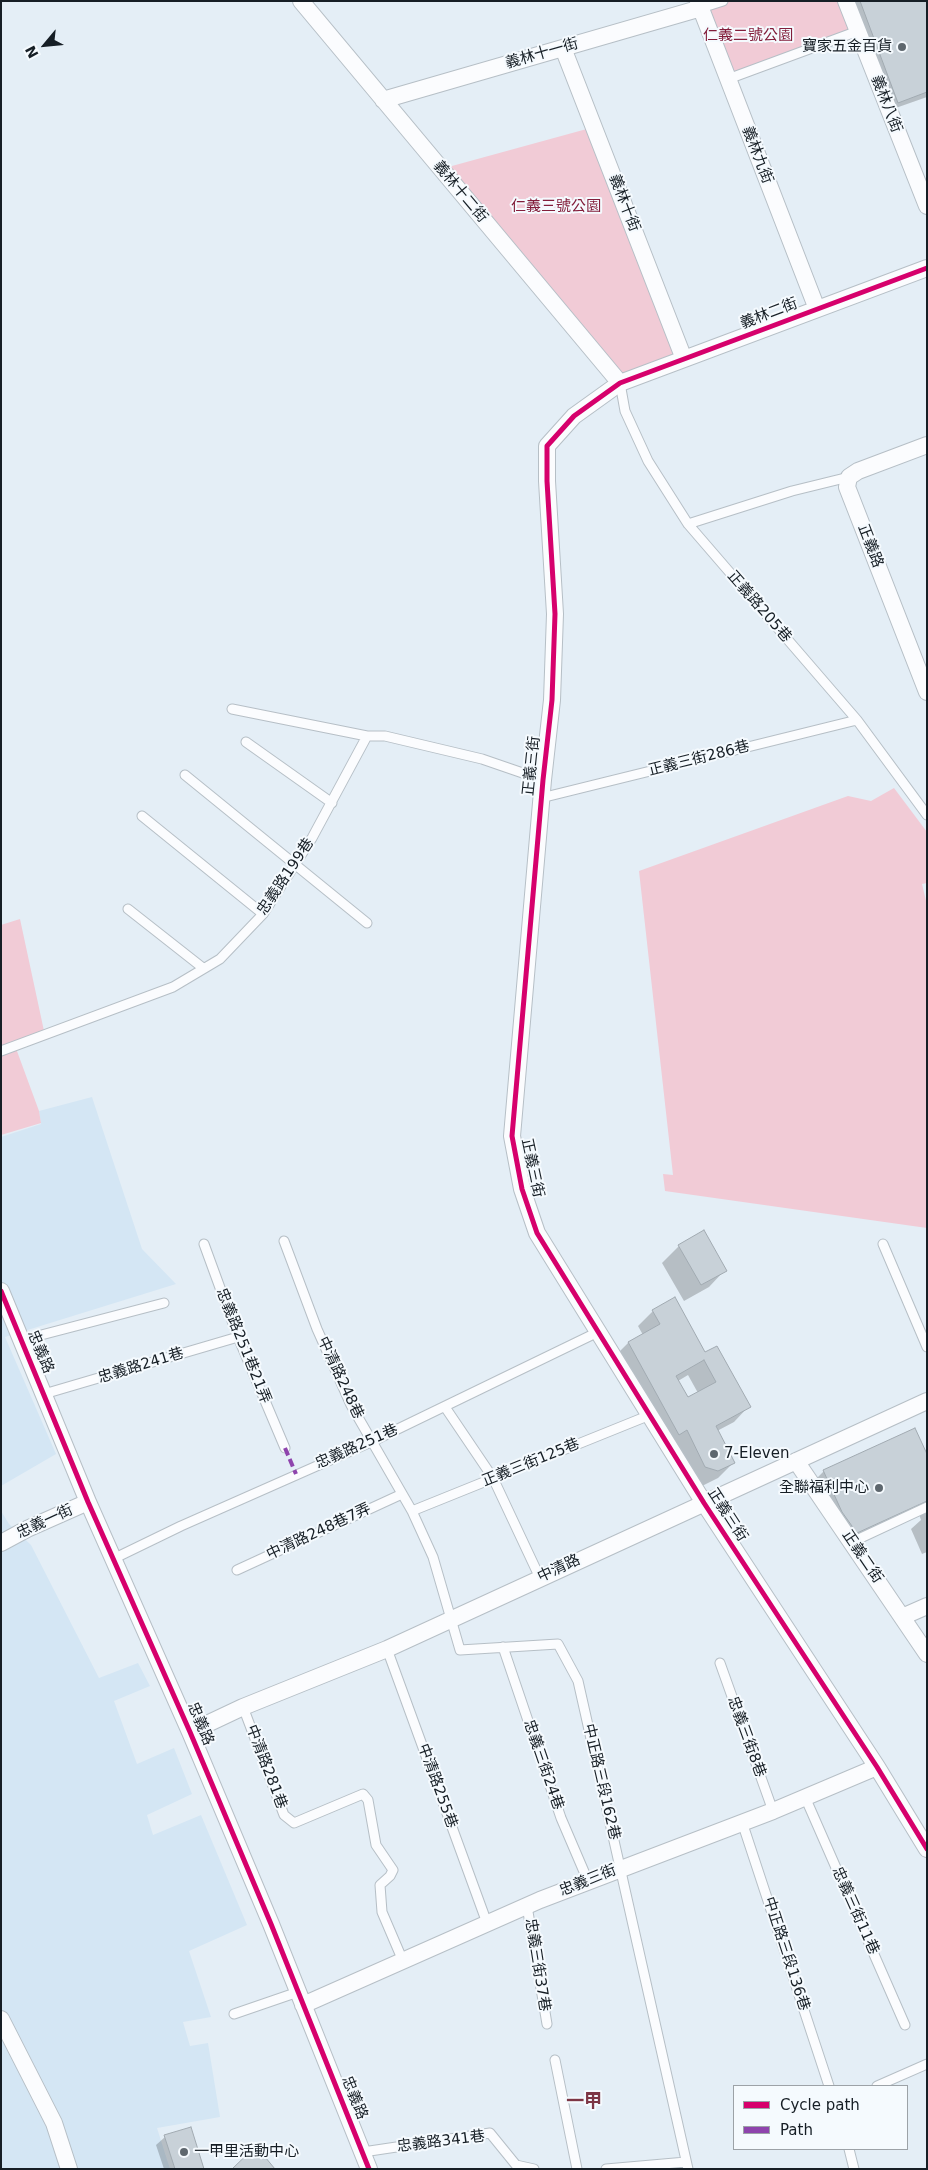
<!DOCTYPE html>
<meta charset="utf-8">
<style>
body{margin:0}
#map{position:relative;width:928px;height:2170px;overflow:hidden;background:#e4eef6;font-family:"DejaVu Sans",sans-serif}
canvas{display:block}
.frame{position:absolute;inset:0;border:2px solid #161e25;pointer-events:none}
.legend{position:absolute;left:733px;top:2085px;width:175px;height:65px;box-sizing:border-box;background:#f5fafe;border:1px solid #9ca2a7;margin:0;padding:6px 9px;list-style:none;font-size:15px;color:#161e25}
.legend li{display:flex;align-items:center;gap:10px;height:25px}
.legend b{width:25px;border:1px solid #9ca2a7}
.north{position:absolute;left:20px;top:20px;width:50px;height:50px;-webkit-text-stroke:4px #f5fafe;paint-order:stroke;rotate:242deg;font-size:14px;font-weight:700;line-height:20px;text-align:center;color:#161e25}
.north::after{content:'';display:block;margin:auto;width:18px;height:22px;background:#161e25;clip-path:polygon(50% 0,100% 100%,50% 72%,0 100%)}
</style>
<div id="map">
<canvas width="928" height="2170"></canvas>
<div class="frame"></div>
<ul class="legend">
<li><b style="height:6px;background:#d6006c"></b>Cycle path</li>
<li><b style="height:6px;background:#8e44ad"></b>Path</li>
</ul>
<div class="north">N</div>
</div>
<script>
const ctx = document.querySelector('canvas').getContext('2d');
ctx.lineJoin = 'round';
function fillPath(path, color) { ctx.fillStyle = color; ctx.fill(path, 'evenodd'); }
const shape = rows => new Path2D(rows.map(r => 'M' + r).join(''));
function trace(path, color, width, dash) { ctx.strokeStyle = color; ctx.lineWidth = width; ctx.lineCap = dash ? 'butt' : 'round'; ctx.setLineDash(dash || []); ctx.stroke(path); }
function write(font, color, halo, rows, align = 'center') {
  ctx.font = font + ' "DejaVu Sans","Noto Sans TC",sans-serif'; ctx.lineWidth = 4; ctx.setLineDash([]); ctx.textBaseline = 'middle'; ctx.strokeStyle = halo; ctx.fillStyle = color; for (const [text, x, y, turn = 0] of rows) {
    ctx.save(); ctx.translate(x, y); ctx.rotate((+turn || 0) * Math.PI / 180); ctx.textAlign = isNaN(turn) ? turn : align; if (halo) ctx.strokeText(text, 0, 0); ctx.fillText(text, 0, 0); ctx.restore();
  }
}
fillPath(shape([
 [92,1097,142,1249,176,1284,5,1337,56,1454,1,1486,1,1137,41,1124,39,1111],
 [1,1511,9,1524,31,1545,99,1678,138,1663,150,1686,114,1701,137,1764,174,1748,192,1794,147,1815,153,1835,201,1815,247,1925,189,1951,211,2017,183,2022,190,2046,208,2043,220,2117,157,2128,170,2169,1,2169]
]), '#d4e6f4');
fillPath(shape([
 [723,1,846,1,858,31,728,79,701,8],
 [594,127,684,359,620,383,441,169],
 [894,788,927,832,927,883,922,884,927,905,927,1228,665,1191,663,1174,673,1175,639,871,848,796,871,801],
 [20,919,44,1031,14,1043,39,1111,41,1123,1,1135,1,925]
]), '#f1cbd6');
fillPath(shape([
 [849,1,927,1,927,97,890,110],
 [679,1246,725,1270,709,1287,684,1301,662,1263],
 [653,1311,705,1354,749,1406,734,1422,717,1431,733,1463,718,1478,702,1486,613,1358,628,1343,643,1335,638,1326],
 [688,1375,698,1393,688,1399,678,1381],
 [927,1457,927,1552,922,1554,911,1529,921,1520,919,1514,844,1544,812,1483,824,1471],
 [165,2137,203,2169,164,2169,156,2145]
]), '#0003');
const building = shape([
 [860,1,927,1,927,92,898,103,860,1],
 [704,1230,727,1271,701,1285,678,1245,704,1230],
 [675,1297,705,1352,717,1346,751,1407,716,1426,735,1463,718,1471,705,1467,687,1430,679,1435,628,1342,660,1324,652,1310,675,1297],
 [704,1360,716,1382,688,1397,676,1376,704,1360],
 [915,1428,927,1454,927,1501,857,1533,842,1512,823,1470,915,1428],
 [191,2127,204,2169,175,2169,164,2135,191,2127],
 [256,2146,275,2169,232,2169,256,2146]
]);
fillPath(building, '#c8d1d8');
trace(building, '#a1aab1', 1);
const lane = shape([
 [701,8,723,1],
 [728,79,858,31],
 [620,383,625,411,648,461,688,524,857,720,927,815],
 [688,524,792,491,849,477],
 [232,709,367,736,385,736,482,759,543,780],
 [246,742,332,803],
 [185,775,367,923],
 [541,798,857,720],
 [142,816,263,914],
 [128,909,203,968],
 [1,1051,173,987,220,959,263,914,312,838,367,736],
 [284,1241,317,1329,351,1405,412,1511,433,1557,460,1650,558,1644,578,1681,688,2169],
 [204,1244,238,1337,285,1448],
 [883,1244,927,1347],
 [22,1340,164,1303],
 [44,1394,238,1337],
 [445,1407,493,1478,540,1578],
 [412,1511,650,1415],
 [852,1542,927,1507],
 [113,1559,181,1526,371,1442,598,1332],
 [237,1570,402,1494],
 [503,1647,561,1818,588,1881],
 [387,1649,487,1923],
 [720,1663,773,1811],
 [243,1707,284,1815,294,1823,363,1794,368,1800,376,1845,393,1870,390,1876,380,1885,382,1912,403,1961],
 [805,1797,905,2025],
 [742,1822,829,2086],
 [527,1906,547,2024],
 [234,2014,298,1992],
 [555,2060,577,2169],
 [877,2086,927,2064],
 [849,2149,854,2169],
 [363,2152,490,2133,516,2165,534,2169],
 [606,2169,686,2162]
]);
const street = shape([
 [301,1,620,383],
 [698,1,817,309],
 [846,1,927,206],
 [563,48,684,359],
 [383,100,701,8],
 [927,268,620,383,574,416,547,446,547,481,555,614,552,700,543,780,512,1136,522,1189,537,1233,704,1503,877,1767,927,1849],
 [927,445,858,471,849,477,847,487,927,692],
 [1,1291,88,1502,190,1732,271,1924,369,2169],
 [796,1461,927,1654],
 [1,1543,27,1529,88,1502],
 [902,1617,927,1606],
 [190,1732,243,1707,387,1649,927,1401],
 [303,2005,540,1900,773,1811,877,1767],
 [1,2019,54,2123,69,2169]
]);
trace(lane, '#b6bfc6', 11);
trace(street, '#b6bfc6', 18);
trace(lane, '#fbfcfe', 9);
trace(street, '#fbfcfe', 16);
trace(shape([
 [285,1448,296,1474]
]), '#8e44ad', 4, [8, 4]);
trace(shape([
 [927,268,620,383,574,416,547,446,547,481,555,614,552,700,543,780,512,1136,522,1189,537,1233,704,1503,877,1767,927,1849],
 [1,1291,88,1502,190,1732,271,1924,369,2169]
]), '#d6006c', 5);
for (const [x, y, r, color] of [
 [902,47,5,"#5e676e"],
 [714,1454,5,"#5e676e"],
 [879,1488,5,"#5e676e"],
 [184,2152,5,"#5e676e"]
]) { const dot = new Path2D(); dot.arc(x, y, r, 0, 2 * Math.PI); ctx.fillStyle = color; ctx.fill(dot); trace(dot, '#f5fafe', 2); }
write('15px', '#831e3b', '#f5fafe', [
 ["仁義二號公園",748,36],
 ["仁義三號公園",556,207]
]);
write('15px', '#161e25', '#f5fafe', [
 ["寶家五金百貨",892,47],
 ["7-Eleven",724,1454,"left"],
 ["全聯福利中心",869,1488],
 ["一甲里活動中心",194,2152,"left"]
], 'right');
write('15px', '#161e25', '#f5fafe', [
 ["義林十一街",542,54,-16],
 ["義林八街",886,104,69],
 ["義林九街",757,155,69],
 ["義林十二街",460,192,50],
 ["義林十街",624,203,69],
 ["義林二街",769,314,-21],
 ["正義路",870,546,69],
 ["正義路205巷",759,607,49],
 ["正義三街286巷",699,759,-14],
 ["正義三街",532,766,-84],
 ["忠義路199巷",286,877,-56],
 ["正義三街",532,1168,78],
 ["忠義路251巷21弄",243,1346,68],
 ["忠義路",40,1352,67],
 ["忠義路241巷",141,1366,-17],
 ["中清路248巷",340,1378,65],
 ["忠義路251巷",357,1447,-24],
 ["正義三街125巷",531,1463,-22],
 ["正義三街",727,1515,57],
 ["忠義一街",45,1522,-25],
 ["中清路248巷7弄",319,1532,-25],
 ["正義二街",862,1557,56],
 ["中清路",559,1569,-25],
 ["忠義路",200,1724,67],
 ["忠義三街8巷",746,1737,70],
 ["忠義三街24巷",543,1765,71],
 ["中清路281巷",266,1767,69],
 ["中正路三段162巷",601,1782,77],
 ["中清路255巷",437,1786,70],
 ["忠義三街",588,1881,-22],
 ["忠義三街11巷",855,1911,66],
 ["中正路三段136巷",786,1954,72],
 ["忠義三街37巷",537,1965,81],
 ["忠義路",354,2098,68],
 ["忠義路341巷",441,2142,-7]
]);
write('bold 18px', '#7d3645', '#f5fafe', [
 ["一甲",584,2102]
]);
</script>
